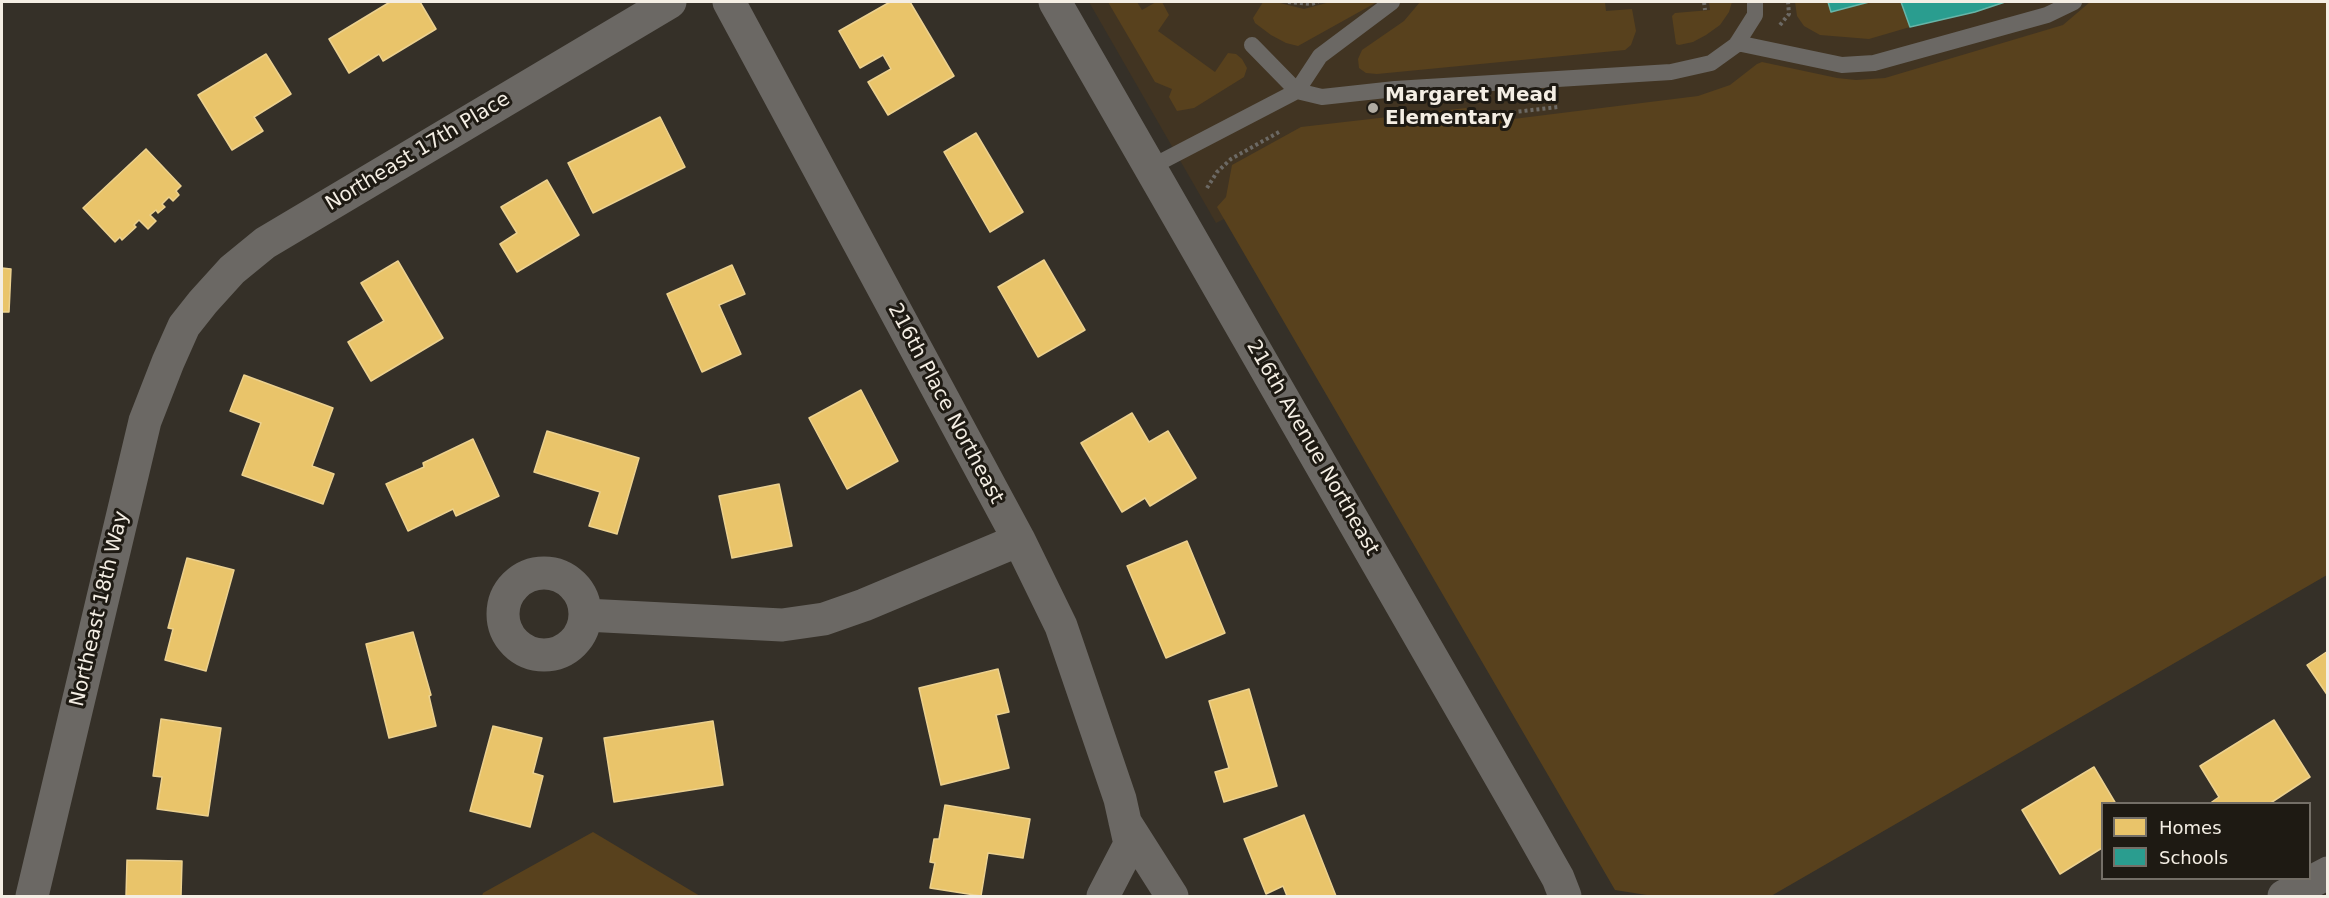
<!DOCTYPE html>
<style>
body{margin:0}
#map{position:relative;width:2329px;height:898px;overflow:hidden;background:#353028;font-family:"DejaVu Sans",sans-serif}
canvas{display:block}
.frame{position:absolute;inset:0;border:3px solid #f4eee4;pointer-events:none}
.legend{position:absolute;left:2101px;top:802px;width:210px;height:78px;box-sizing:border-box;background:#1e1a13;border:2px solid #746f67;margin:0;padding:8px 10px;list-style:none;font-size:18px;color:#f4eee4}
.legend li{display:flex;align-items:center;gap:12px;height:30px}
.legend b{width:30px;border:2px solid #746f67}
</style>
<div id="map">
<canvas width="2329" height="898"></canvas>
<div class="frame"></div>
<ul class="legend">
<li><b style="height:16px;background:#e9c46a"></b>Homes</li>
<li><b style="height:16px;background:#2a9d8f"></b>Schools</li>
</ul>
</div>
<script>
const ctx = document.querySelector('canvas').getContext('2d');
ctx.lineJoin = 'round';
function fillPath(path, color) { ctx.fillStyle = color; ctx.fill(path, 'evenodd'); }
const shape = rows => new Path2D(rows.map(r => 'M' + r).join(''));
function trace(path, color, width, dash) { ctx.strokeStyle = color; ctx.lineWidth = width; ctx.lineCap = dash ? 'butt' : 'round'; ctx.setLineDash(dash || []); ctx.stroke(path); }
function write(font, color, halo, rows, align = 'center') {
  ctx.font = font + ' "DejaVu Sans",sans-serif'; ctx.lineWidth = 6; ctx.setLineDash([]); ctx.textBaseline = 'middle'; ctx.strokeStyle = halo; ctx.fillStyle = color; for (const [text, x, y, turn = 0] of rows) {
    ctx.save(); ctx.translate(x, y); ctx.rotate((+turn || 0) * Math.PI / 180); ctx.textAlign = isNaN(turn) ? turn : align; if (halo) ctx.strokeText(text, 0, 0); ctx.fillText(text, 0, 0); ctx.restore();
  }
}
fillPath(shape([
 [1089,2,2193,2,2166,48,1237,207,1224,219,1216,223]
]), '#413422');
fillPath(shape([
 [1108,2,1137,2,1142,10,1156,2,1162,2,1169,15,1158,31,1215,72,1228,53,1236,54,1242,59,1247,68,1244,77,1194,108,1177,111,1169,97,1172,89,1155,82],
 [1263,2,1276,2,1304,9,1330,2,1377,2,1298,46,1286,43,1271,35,1255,23,1253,18],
 [1420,2,1605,2,1606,11,1632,9,1636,31,1631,45,1625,50,1377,74,1366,73,1359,68,1358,59,1362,50,1404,21],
 [1709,2,1732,2,1729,12,1720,25,1706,35,1693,42,1679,45,1676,44,1672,16,1675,13,1710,10],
 [1795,2,1828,2,1831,12,1869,2,1901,2,1910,27,1869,39,1820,35,1804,26,1797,16],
 [2090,2,2327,2,2327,575,1771,896,1653,896,1615,890,1217,207,1226,197,1232,165,1301,127,1466,108,1481,123,1698,96,1730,85,1757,64,1762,62,1837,78,1856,80,1885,78,2063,25],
 [593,832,700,896,482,896,483,893]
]), '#58411d');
const homes = shape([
 [390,2,420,2,436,29,383,61,379,54,349,73,329,39,390,2],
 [890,2,910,2,954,76,888,115,868,82,891,69,883,55,860,68,839,31,890,2],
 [266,54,291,94,254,117,263,131,232,150,198,95,266,54],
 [660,117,685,167,593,213,568,163,660,117],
 [976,133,1023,212,990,232,944,152,976,133],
 [146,149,181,186,176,191,179,195,173,201,169,197,162,204,165,207,158,213,156,210,150,215,156,221,148,229,139,220,134,225,136,227,122,240,120,237,115,242,83,208,146,149],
 [547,180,579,235,517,272,500,244,517,233,501,207,547,180],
 [1044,260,1085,330,1038,357,998,287,1044,260],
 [398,261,443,338,371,381,348,342,384,321,361,283,398,261],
 [732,265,745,294,719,305,741,354,702,372,667,294,732,265],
 [2,268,11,269,9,312,2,312,2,268],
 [244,375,333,408,312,466,334,474,323,504,242,475,261,423,230,411,244,375],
 [861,390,898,461,847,489,809,418,861,390],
 [1132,413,1149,442,1168,431,1196,478,1150,506,1145,498,1122,512,1081,443,1132,413],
 [547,431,639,458,617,534,589,526,600,492,534,472,547,431],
 [473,439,499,496,456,516,453,509,408,531,386,484,424,467,423,463,473,439],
 [779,484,792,546,732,558,719,496,779,484],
 [1187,541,1225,633,1166,658,1127,566,1187,541],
 [187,558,234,570,206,671,165,660,173,629,168,628,187,558],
 [413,632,431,695,429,696,436,726,389,738,366,644,413,632],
 [2328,651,2328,696,2307,665,2328,651],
 [998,669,1009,712,996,715,1009,768,941,785,919,688,998,669],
 [1249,689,1277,786,1224,802,1215,772,1229,768,1209,701,1249,689],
 [161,719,221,728,208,816,157,809,162,777,153,776,161,719],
 [2274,720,2310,777,2269,804,2209,804,2219,797,2200,766,2274,720],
 [713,721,723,785,614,802,604,738,713,721],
 [493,726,542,738,533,773,543,776,530,827,470,811,493,726],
 [2094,767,2116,804,2102,804,2102,848,2060,874,2022,810,2094,767],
 [945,805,1030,819,1023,858,988,853,981,896,930,888,935,863,930,862,934,839,939,839,945,805],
 [1304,815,1336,896,1287,896,1283,886,1266,894,1244,839,1304,815],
 [127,860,182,861,181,896,126,896,127,860]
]);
fillPath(homes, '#e9c46a');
trace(homes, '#ecd18f', 1.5);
const schools = shape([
 [1828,2,1869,2,1831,12,1828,2],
 [1901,2,2005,2,1975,12,1910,27,1901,2]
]);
fillPath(schools, '#2a9d8f');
trace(schools, '#67b5a8', 1.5);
trace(shape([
 [1288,2,1311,4,1318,2],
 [1704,2,1705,10],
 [1780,25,1789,14,1788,2],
 [1473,110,1480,116,1558,107],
 [1207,188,1217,172,1231,159,1279,132]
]), '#6c6964', 4, [3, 3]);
trace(shape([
 [1392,2,1320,56,1297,91,1322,97,1395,89,1671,72,1711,63,1736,45,1755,15,1755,2],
 [1737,43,1842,65,1874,63,2047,15,2074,2],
 [1151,167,1297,91,1252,45]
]), '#6b6864', 16);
trace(shape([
 [729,2,1019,540,1061,626,1120,799,1130,844,1103,896],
 '503 614a41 41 0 1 1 82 0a41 41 0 1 1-82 0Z',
 [585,615,782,625,824,619,864,605,1019,540],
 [1125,822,1172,896],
 [32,896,145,421,168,362,184,326,203,302,232,270,265,243,670,2],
 [2284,896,2328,873]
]), '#6b6864', 33);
trace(shape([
 [1055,2,1528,825,1558,878,1565,896]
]), '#6b6864', 33);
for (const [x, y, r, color] of [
 [1373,108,6,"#b1aca2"]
]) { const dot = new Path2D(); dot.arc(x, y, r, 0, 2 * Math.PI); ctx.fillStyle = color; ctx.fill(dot); trace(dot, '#1e1a13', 2); }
write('bold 20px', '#f4eee4', '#1e1a13', [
 ["Margaret Mead",1385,96],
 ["Elementary",1385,119]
], 'left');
write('20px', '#f4eee4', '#1e1a13', [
 ["Northeast 17th Place",418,152,-31],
 ["216th Place Northeast",945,404,62],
 ["216th Avenue Northeast",1312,448,60],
 ["Northeast 18th Way",100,609,-77]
]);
</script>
